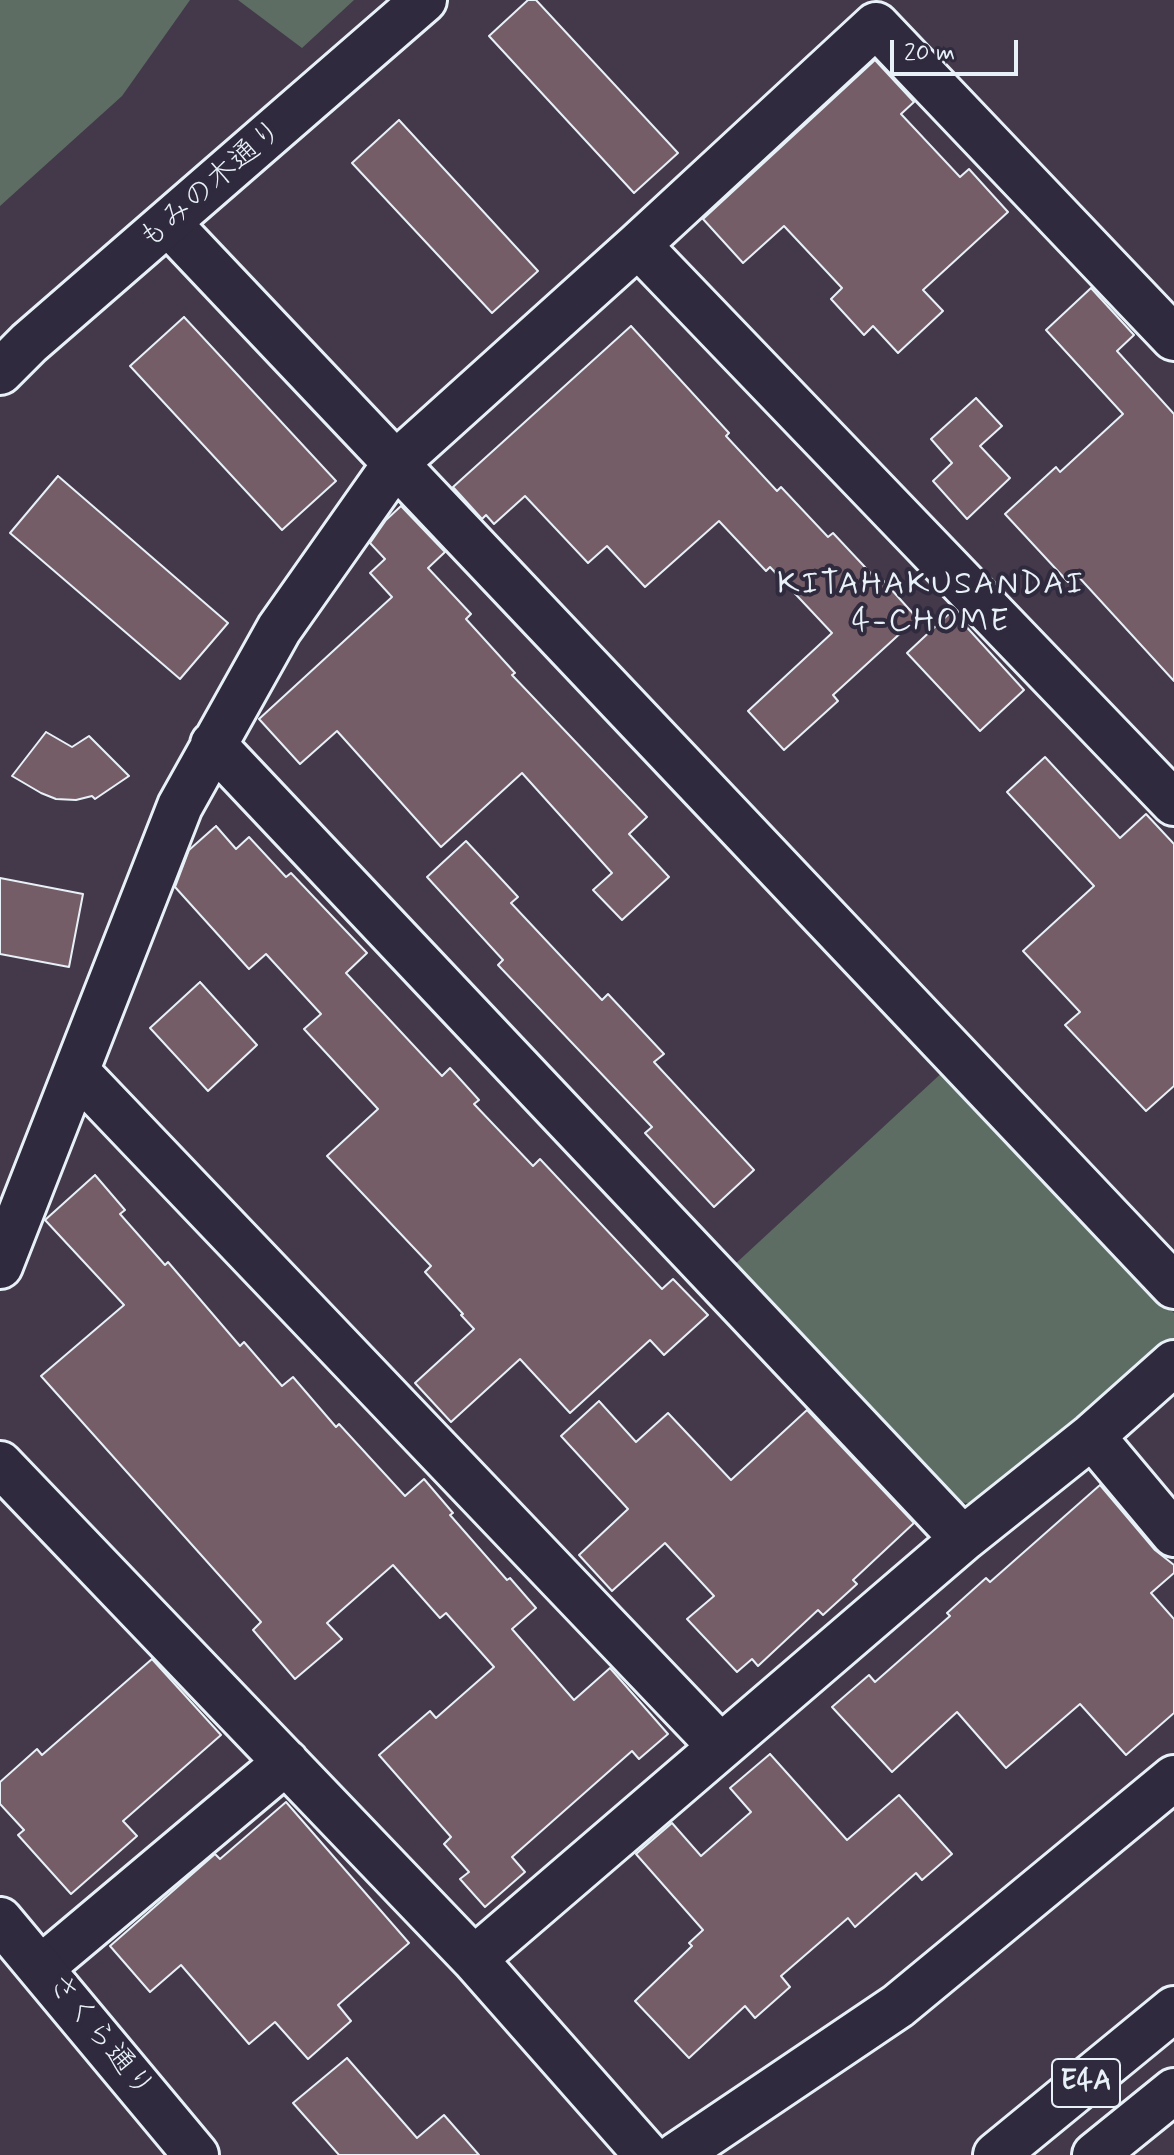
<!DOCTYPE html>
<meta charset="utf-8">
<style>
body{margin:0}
#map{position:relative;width:1174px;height:2155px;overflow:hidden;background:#44394a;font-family:Mynerve,sans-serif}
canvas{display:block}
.scale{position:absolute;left:890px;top:40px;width:128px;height:36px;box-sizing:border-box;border:4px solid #e8f1f8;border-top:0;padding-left:10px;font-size:24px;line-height:28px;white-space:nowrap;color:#e8f1f8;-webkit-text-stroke:6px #2f2a3d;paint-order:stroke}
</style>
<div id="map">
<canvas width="1174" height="2155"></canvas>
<div class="scale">20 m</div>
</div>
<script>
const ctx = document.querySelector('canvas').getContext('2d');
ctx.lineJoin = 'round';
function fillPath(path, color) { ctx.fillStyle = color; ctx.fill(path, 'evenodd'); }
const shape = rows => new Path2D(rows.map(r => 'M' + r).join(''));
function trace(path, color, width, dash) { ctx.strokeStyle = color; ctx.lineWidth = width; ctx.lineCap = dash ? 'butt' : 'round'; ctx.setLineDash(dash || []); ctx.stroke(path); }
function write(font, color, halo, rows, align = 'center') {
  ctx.font = font + ' Mynerve,"Klee One",sans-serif'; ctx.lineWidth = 8; ctx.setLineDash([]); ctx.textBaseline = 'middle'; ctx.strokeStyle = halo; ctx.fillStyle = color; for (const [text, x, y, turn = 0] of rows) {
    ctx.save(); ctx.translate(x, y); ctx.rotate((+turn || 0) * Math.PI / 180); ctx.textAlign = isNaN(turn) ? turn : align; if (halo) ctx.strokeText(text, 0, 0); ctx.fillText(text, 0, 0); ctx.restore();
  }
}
fillPath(shape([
 [0,0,190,0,122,96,0,206],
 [238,0,354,0,302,48],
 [946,1069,1174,1313,1174,1344,976,1504,959,1502,733,1266]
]), '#5e6d64');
const building = shape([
 [528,0,536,0,678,153,634,193,489,36,528,0],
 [875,60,914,102,901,114,960,177,969,169,1008,212,923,290,943,311,898,353,873,326,864,335,831,299,842,288,784,226,743,263,703,219,875,60],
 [399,120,538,271,492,313,352,163,399,120],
 [1091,288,1134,335,1117,351,1174,414,1174,681,1076,574,1068,582,1005,514,1056,467,1060,472,1123,414,1046,330,1091,288],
 [184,317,336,481,282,530,130,366,184,317],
 [631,326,729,433,726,436,777,491,781,487,828,537,833,533,878,581,881,578,917,618,833,695,838,701,784,750,748,711,832,633,770,567,766,571,719,521,645,587,607,546,588,563,525,496,494,524,486,515,482,519,453,487,631,326],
 [976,398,1002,426,980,446,1010,478,967,519,933,481,952,463,931,439,976,398],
 [58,476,228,623,180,679,10,533,58,476],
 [401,506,445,552,428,568,471,614,466,619,515,673,512,675,647,817,629,834,669,877,622,920,593,890,612,873,522,773,441,847,337,731,300,764,259,719,392,597,370,573,385,559,370,543,386,520,401,506],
 [952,611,1024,690,980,731,907,653,952,611],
 [46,732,72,747,89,736,129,776,95,799,92,796,76,800,56,799,41,793,12,776,46,732],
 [1045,757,1120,838,1146,814,1174,844,1174,1086,1146,1111,1065,1025,1080,1012,1023,951,1094,886,1007,792,1045,757],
 [216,826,236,849,249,837,286,877,291,873,367,953,346,973,442,1076,450,1068,479,1100,474,1104,533,1166,540,1159,662,1289,673,1279,708,1315,664,1355,650,1340,570,1413,520,1359,451,1422,415,1383,474,1329,461,1315,463,1314,425,1272,431,1266,327,1156,378,1109,304,1029,321,1014,266,954,249,969,175,887,189,850,216,826],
 [466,841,518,897,511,903,602,1000,608,994,664,1054,654,1062,754,1170,714,1207,645,1133,652,1127,498,965,503,960,427,877,466,841],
 [0,878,83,894,69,967,0,954,0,878],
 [200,982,257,1045,208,1091,150,1028,200,982],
 [95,1175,125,1210,120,1214,165,1265,168,1262,240,1346,244,1342,282,1386,293,1377,336,1427,339,1424,405,1496,424,1479,453,1513,450,1515,507,1580,510,1578,536,1608,512,1629,574,1700,610,1668,668,1734,639,1759,632,1751,512,1857,525,1872,485,1907,460,1879,469,1872,444,1844,451,1837,379,1755,430,1711,436,1718,494,1667,446,1613,440,1618,393,1565,327,1623,342,1639,295,1679,253,1630,261,1622,41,1376,124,1305,45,1220,95,1175],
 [599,1401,636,1442,668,1413,731,1480,807,1410,914,1523,853,1580,857,1584,823,1615,818,1610,758,1666,752,1659,737,1672,687,1619,714,1596,665,1543,612,1591,579,1555,628,1509,561,1436,599,1401],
 [1100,1485,1155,1550,1174,1565,1174,1573,1151,1593,1174,1619,1174,1713,1126,1755,1080,1704,1006,1768,957,1712,892,1772,832,1707,869,1675,875,1682,950,1616,947,1613,986,1578,990,1582,1100,1485],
 [152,1659,221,1735,123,1821,137,1836,71,1894,18,1835,24,1830,0,1804,0,1782,37,1749,42,1755,152,1659],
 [770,1754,847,1840,899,1795,952,1854,922,1880,916,1873,855,1927,848,1918,781,1976,790,1987,755,2018,745,2006,689,2058,635,2001,692,1946,689,1943,703,1930,636,1854,672,1823,701,1856,751,1812,730,1788,770,1754],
 [286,1802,409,1943,338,2005,351,2021,308,2059,275,2022,249,2044,181,1965,150,1992,110,1946,215,1854,220,1859,286,1802],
 [347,2058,417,2138,444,2115,479,2155,339,2155,293,2103,347,2058]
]);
fillPath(building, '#755d67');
trace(building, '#e8f1f8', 2);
const street = shape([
 [169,224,1174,1286],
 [638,245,1174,803],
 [213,744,963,1539],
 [77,1072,720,1746],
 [0,1266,180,806,279,629,395,464,638,245,876,25,1174,338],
 [1092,1436,1174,1534],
 [0,1464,474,1959,647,2155],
 [474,1959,963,1539,1092,1436,1174,1363],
 [42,1967,286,1762],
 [677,2155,898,2006,1174,1778]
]);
const secondary = shape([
 [0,372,29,343,424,0],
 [0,1920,196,2155]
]);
const highway = shape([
 [996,2155,1174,2009],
 [1095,2155,1174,2091]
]);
trace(street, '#e8f1f8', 50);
trace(secondary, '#e8f1f8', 50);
trace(highway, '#e8f1f8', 50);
trace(street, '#2f2a3d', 44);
trace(secondary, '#2f2a3d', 44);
trace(highway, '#2f2a3d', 44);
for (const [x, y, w] of [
 [1086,2083,68]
]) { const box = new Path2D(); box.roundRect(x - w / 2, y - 24, w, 48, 6); ctx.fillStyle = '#2f2a3d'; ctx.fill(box); trace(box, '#e8f1f8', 2); }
write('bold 28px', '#e8f1f8', null, [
 ["E4A",1086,2083]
]);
write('30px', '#e8f1f8', '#2f2a3d', [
 ["もみの木通り",212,186,-41],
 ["さくら通り",99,2037,51]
]);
ctx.letterSpacing = '2px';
write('32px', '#e8f1f8', '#2f2a3d', [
 ["KITAHAKUSANDAI",931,586],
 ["4-CHOME",931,623]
]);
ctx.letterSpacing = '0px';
</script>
